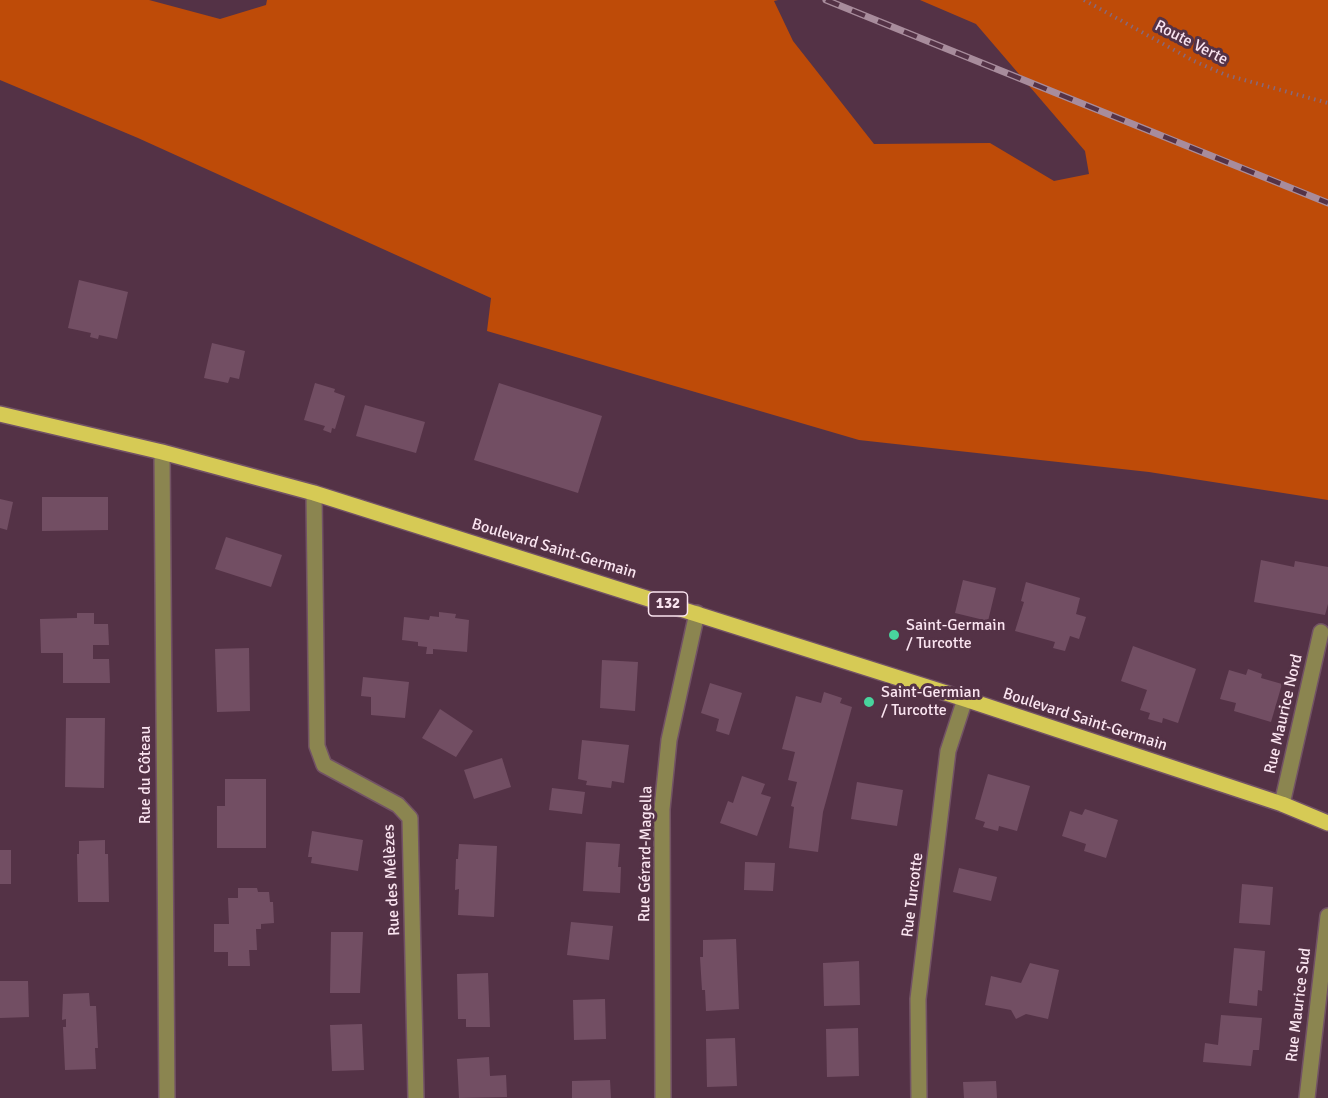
<!DOCTYPE html>
<meta charset="utf-8">
<style>
body{margin:0}
canvas{display:block;background:#543246}
</style>
<canvas width="1328" height="1098"></canvas>
<script>
const ctx = document.querySelector('canvas').getContext('2d');
ctx.lineJoin = 'round';
function fillPath(path, color) { ctx.fillStyle = color; ctx.fill(path, 'evenodd'); }
const shape = rows => new Path2D(rows.map(r => 'M' + r).join(''));
function trace(path, color, width, dash) { ctx.strokeStyle = color; ctx.lineWidth = width; ctx.lineCap = dash ? 'butt' : 'round'; ctx.setLineDash(dash || []); ctx.stroke(path); }
function write(font, color, halo, rows, align = 'center') {
  ctx.font = font + ' Signika,sans-serif'; ctx.lineWidth = 6; ctx.setLineDash([]); ctx.textBaseline = 'middle'; ctx.strokeStyle = halo; ctx.fillStyle = color; for (const [text, x, y, turn = 0] of rows) {
    ctx.save(); ctx.translate(x, y); ctx.rotate((+turn || 0) * Math.PI / 180); ctx.textAlign = isNaN(turn) ? turn : align; if (halo) ctx.strokeText(text, 0, 0); ctx.fillText(text, 0, 0); ctx.restore();
  }
}
fillPath(shape([
 [0,0,149,0,220,19,266,5,267,0,778,0,774,1,793,41,874,144,990,143,1054,181,1089,174,1085,151,976,24,920,0,1328,0,1328,500,1149,472,859,440,487,331,491,298,138,138,0,80]
]), '#be4b08');
fillPath(shape([
 [79,280,128,292,117,339,99,335,98,339,90,337,91,333,68,328],
 [212,343,245,351,239,379,230,377,228,383,204,378],
 [315,383,335,389,334,392,345,396,335,429,332,428,331,433,323,430,325,426,304,420],
 [499,383,602,416,578,493,474,460],
 [365,405,425,422,416,453,356,436],
 [42,497,108,497,108,530,42,531],
 [0,499,13,502,7,530,0,528],
 [226,537,282,555,271,587,215,569],
 [1261,560,1294,567,1295,561,1328,567,1328,604,1325,615,1254,602],
 [963,580,996,588,988,621,955,613],
 [1026,582,1080,598,1076,614,1086,617,1079,639,1070,636,1065,651,1053,648,1055,642,1015,631,1024,602,1021,601],
 [439,612,456,614,455,618,469,620,467,652,433,649,433,654,426,654,427,647,418,646,418,642,402,640,404,617,429,620,430,616,439,617],
 [77,613,94,613,94,624,108,624,109,645,93,645,93,659,109,659,110,683,63,683,63,653,41,653,40,619,77,618],
 [1133,646,1196,669,1178,723,1163,718,1162,723,1148,719,1150,713,1140,710,1147,690,1121,681],
 [249,648,250,711,217,712,215,649],
 [602,660,638,662,635,711,600,708],
 [1248,669,1262,674,1261,678,1282,684,1271,722,1234,711,1236,703,1220,699,1229,670,1246,675],
 [363,677,409,682,405,718,371,715,371,697,361,696],
 [710,683,742,693,729,735,716,731,719,719,701,713],
 [824,692,842,698,840,703,852,707,823,812,818,852,789,848,794,807,791,806,797,782,788,780,795,752,782,749,796,696,821,703],
 [440,709,473,731,456,757,422,738],
 [66,718,105,718,104,788,65,787],
 [582,740,629,745,624,783,612,781,611,788,586,785,587,781,578,779],
 [502,758,511,787,474,799,464,770],
 [988,774,1030,786,1017,831,999,826,998,831,983,827,985,822,975,819],
 [742,776,765,784,761,794,771,797,757,836,720,823,728,801,733,803],
 [225,779,266,779,266,848,217,848,217,806,225,806],
 [857,782,903,790,897,826,851,819],
 [552,788,585,792,582,814,549,810],
 [1085,809,1118,820,1106,858,1084,851,1086,844,1062,836,1070,811,1082,815],
 [312,831,363,840,358,871,311,863,312,857,308,857],
 [105,840,105,854,108,854,109,902,78,902,77,854,79,854,79,841],
 [586,842,620,844,618,867,621,867,620,893,583,891],
 [459,844,497,846,494,917,458,915,459,889,455,890,456,859,458,859],
 [0,850,11,850,11,884,0,884],
 [745,862,775,863,773,891,744,890],
 [959,868,997,877,991,901,953,892],
 [1242,884,1273,887,1270,925,1239,923],
 [238,888,257,888,258,892,269,892,270,902,273,902,274,923,261,924,261,929,256,929,257,950,249,950,250,966,228,966,228,952,214,952,214,924,229,924,228,898,238,898],
 [571,922,613,926,609,960,567,955],
 [331,932,363,932,360,993,330,993],
 [736,939,739,1009,706,1011,705,990,702,990,700,957,703,957,703,940],
 [1234,948,1265,951,1262,991,1258,990,1257,1006,1229,1003],
 [859,961,860,1005,824,1006,823,963],
 [1030,963,1059,970,1048,1019,1026,1014,1016,1019,1011,1010,985,1005,991,976,1021,983],
 [488,973,490,1027,466,1027,466,1019,458,1019,457,974],
 [0,981,28,981,29,1017,0,1018],
 [89,993,90,1006,96,1006,98,1048,95,1048,96,1069,65,1070,63,1027,66,1027,66,1019,62,1020,63,994],
 [605,999,606,1039,574,1040,573,1000],
 [1221,1015,1262,1018,1259,1050,1253,1050,1251,1066,1203,1062,1205,1043,1218,1045],
 [362,1024,364,1070,332,1071,330,1025],
 [858,1028,859,1076,827,1077,826,1029],
 [735,1038,737,1086,707,1087,706,1039],
 [489,1057,490,1076,506,1075,507,1097,459,1098,457,1059],
 [610,1080,611,1098,572,1098,572,1081],
 [996,1081,997,1098,964,1098,963,1082]
]), '#724e63');
const minor = shape([
 [162,452,167,1098],
 [314,493,317,746,324,765,398,805,410,818,416,1098],
 [1282,804,1321,632],
 [663,1098,662,809,669,740,697,613],
 [919,1098,918,999,948,751,965,699],
 [1307,1098,1328,916]
]);
const major = shape([
 [0,414,162,452,314,493,965,699,1282,804,1328,823]
]);
trace(minor, '#725265', 18);
trace(major, '#725265', 18);
trace(shape([
 [1084,0,1194,61,1226,75,1328,103]
]), '#87697a', 4, [1.5, 4.5]);
trace(minor, '#8b8550', 15);
trace(major, '#d6ca55', 15);
const rail = shape([
 [826,0,1328,203]
]);
trace(rail, '#a88c9c', 7);
trace(rail, '#543246', 4.5, [14]);
for (const [x, y, r, color] of [
 [894,635,6,"#48d49d"],
 [869,702,6,"#48d49d"]
]) { const dot = new Path2D(); dot.arc(x, y, r, 0, 2 * Math.PI); ctx.fillStyle = color; ctx.fill(dot); trace(dot, '#543246', 2); }
for (const [x, y, w] of [
 [668,604,39]
]) { const box = new Path2D(); box.roundRect(x - w / 2, y - 12, w, 24, 4.5); ctx.fillStyle = '#543246'; ctx.fill(box); trace(box, '#fae4f0', 1.5); }
write('bold 15px', '#fae4f0', null, [
 ["132",668,604]
]);
write('16px', '#fae4f0', '#543246', [
 ["Route Verte",1191,43,27],
 ["Boulevard Saint-Germain",554,549,17],
 ["Rue Maurice Nord",1284,714,-77],
 ["Boulevard Saint-Germain",1085,720,18],
 ["Rue du Côteau",146,775,-90],
 ["Rue Gérard-Magella",646,854,-89],
 ["Rue des Mélèzes",392,880,-93],
 ["Rue Turcotte",913,895,-83],
 ["Rue Maurice Sud",1299,1005,-83]
]);
write('16px', '#fae4f0', '#543246', [
 ["Saint-Germain",906,626],
 ["/ Turcotte",906,644],
 ["Saint-Germian",881,693],
 ["/ Turcotte",881,711]
], 'left');
</script>
